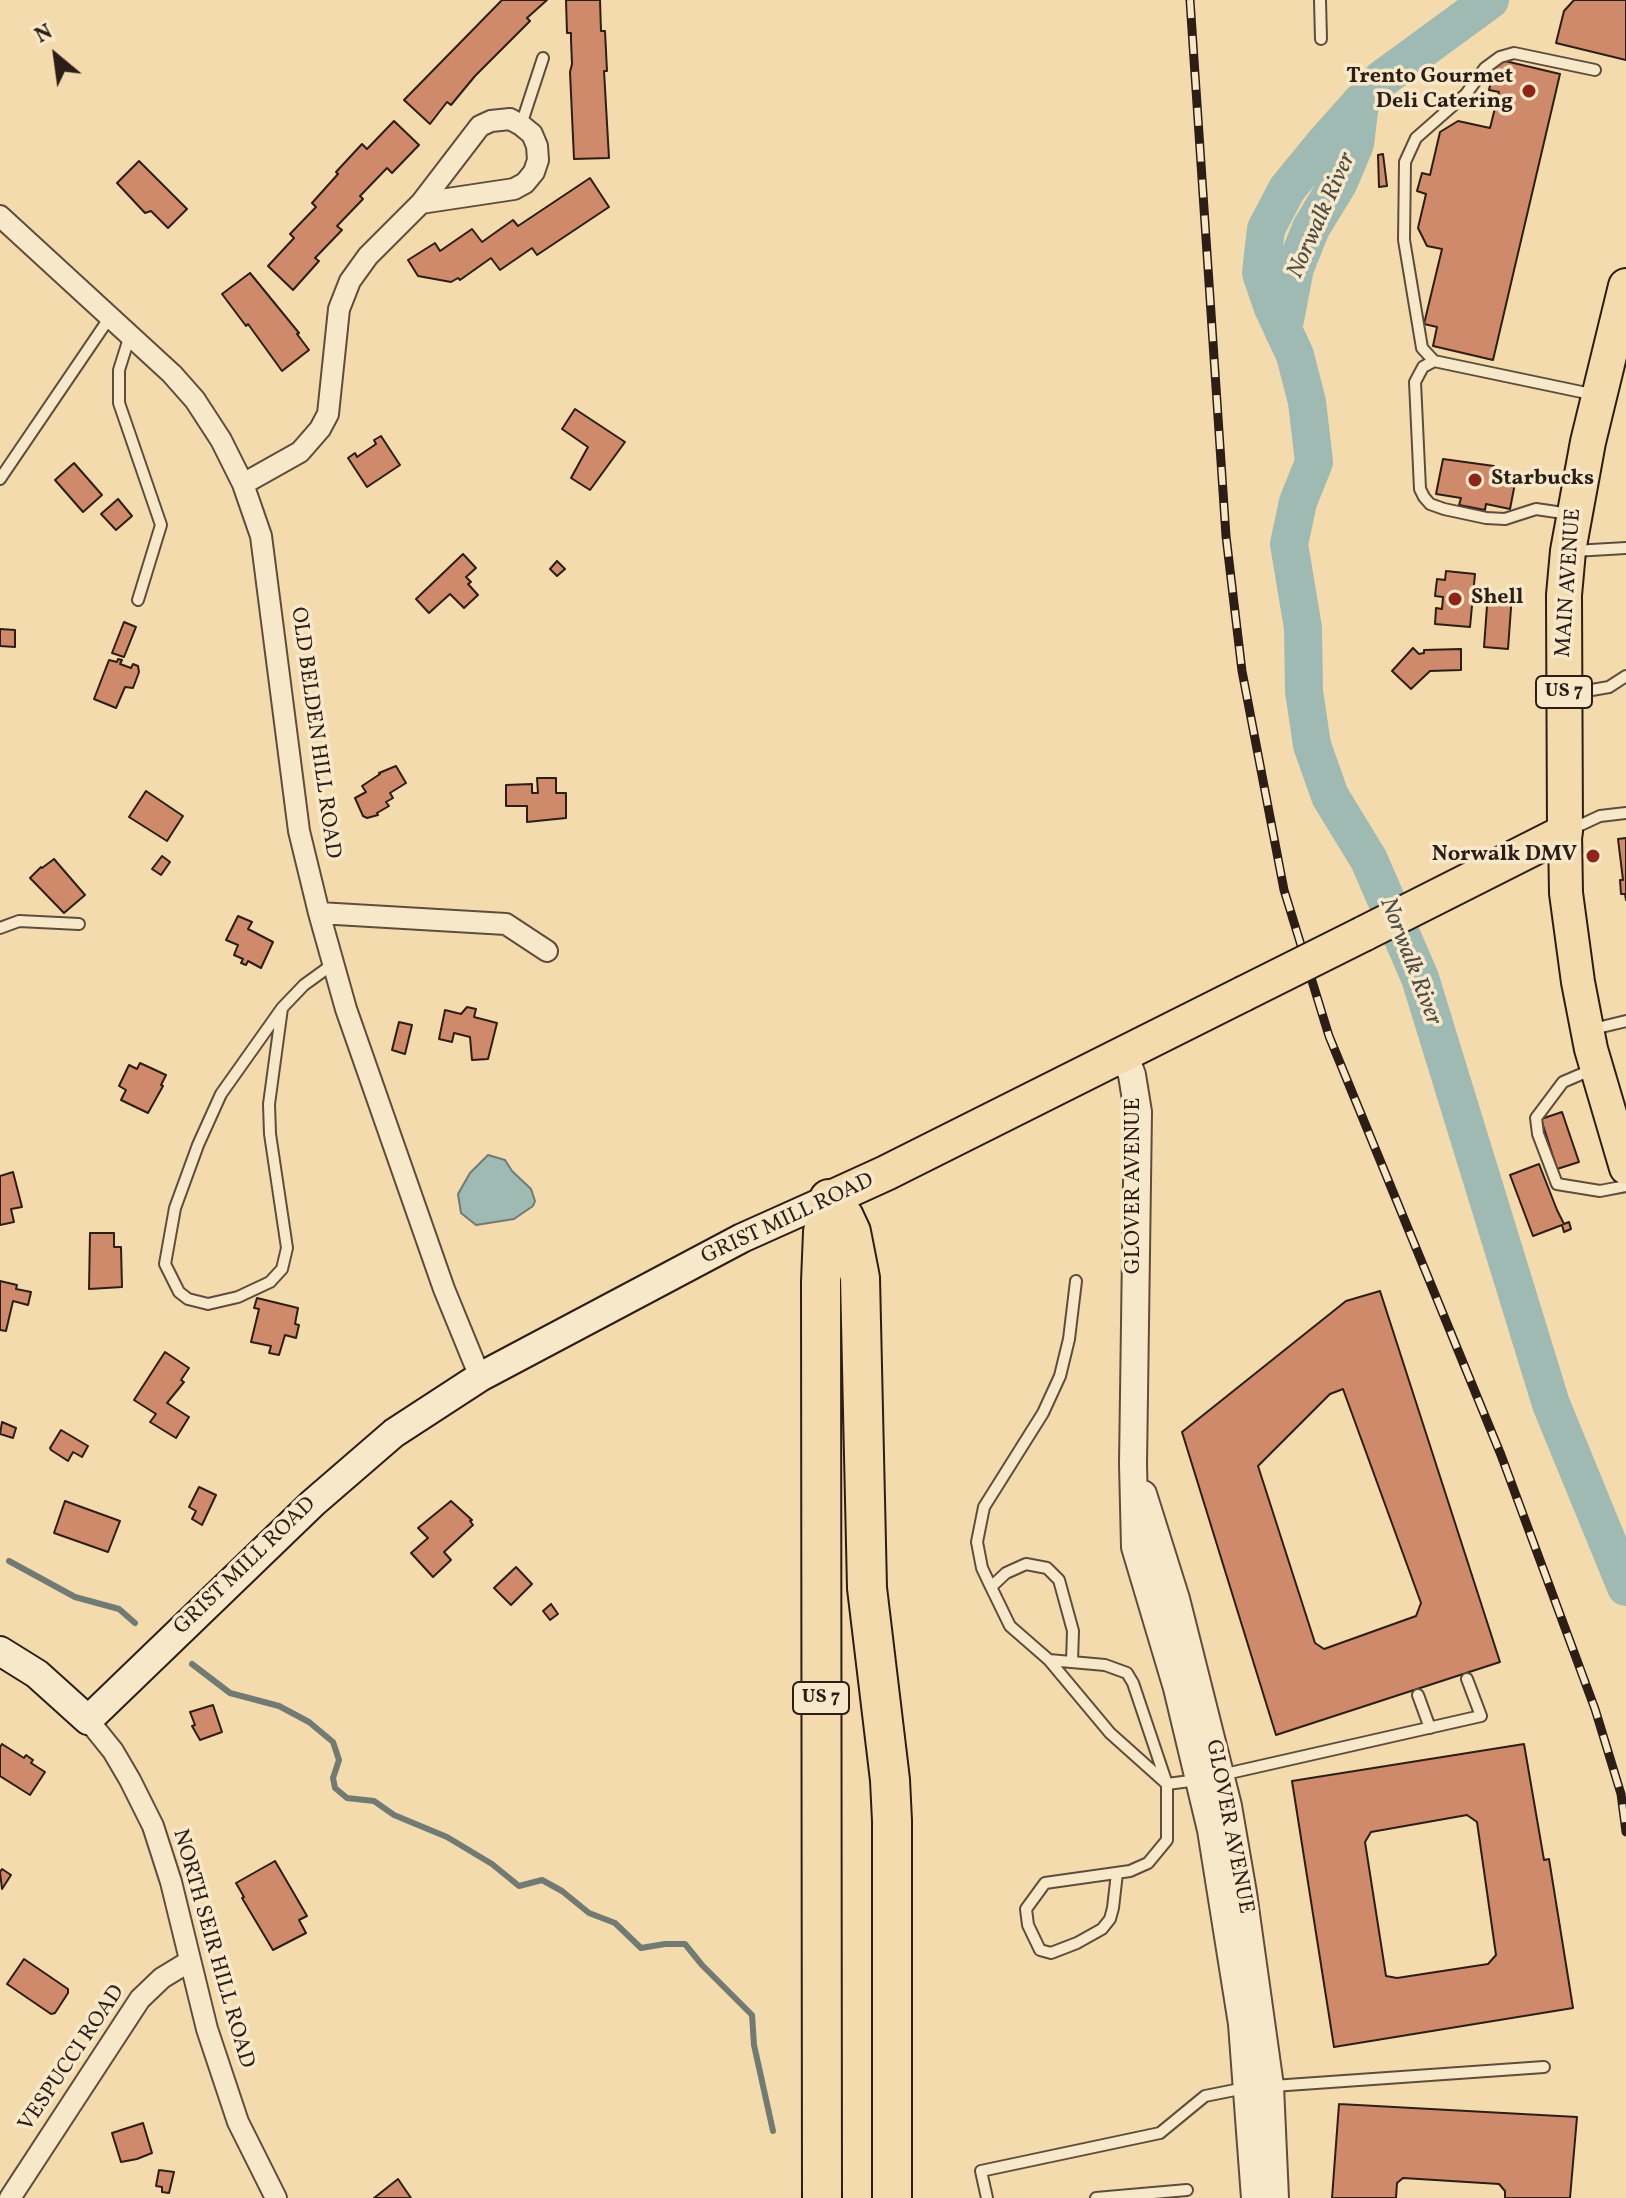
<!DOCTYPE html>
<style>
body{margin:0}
#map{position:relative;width:1626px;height:2198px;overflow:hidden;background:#f4dbad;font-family:Vollkorn,serif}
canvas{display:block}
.north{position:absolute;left:16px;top:16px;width:80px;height:80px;-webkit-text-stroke:6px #f8e8ca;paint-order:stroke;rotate:331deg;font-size:22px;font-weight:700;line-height:32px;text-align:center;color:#2c1e16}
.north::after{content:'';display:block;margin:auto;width:28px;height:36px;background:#2c1e16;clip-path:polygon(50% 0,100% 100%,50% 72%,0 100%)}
</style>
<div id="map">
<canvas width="1626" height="2198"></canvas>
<div class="north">N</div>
</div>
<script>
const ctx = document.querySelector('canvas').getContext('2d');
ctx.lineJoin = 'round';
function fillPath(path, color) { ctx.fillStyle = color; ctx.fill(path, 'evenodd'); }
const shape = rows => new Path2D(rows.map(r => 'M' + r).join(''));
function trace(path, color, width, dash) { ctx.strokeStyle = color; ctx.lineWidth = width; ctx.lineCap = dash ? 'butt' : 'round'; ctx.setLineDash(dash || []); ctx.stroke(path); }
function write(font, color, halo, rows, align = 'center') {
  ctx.font = font + ' Vollkorn,serif'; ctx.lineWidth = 7; ctx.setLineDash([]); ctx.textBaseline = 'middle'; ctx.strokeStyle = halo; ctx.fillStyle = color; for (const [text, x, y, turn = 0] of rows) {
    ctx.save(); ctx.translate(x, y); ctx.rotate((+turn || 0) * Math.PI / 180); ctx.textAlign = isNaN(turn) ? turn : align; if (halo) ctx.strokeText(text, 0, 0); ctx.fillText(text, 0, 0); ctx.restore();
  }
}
const water = shape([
 [488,1155,505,1160,512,1171,531,1189,535,1201,533,1206,514,1219,476,1225,461,1213,458,1194,470,1173,488,1155]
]);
fillPath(water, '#9fb9b3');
trace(water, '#717b74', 2);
trace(shape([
 [9,1561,75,1597,119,1609,135,1623],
 [192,1664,230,1693,279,1706,309,1722,333,1742,339,1760,333,1778,335,1788,347,1798,374,1801,394,1815,447,1837,492,1864,519,1886,542,1880,562,1891,589,1913,615,1923,641,1948,665,1944,685,1944,702,1965,752,2015,754,2045,773,2131]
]), '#717b74', 6);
trace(shape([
 [1490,0,1382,79,1323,145,1287,189,1266,229,1261,273,1273,308,1295,355,1307,402,1314,462,1298,502,1289,544,1303,628,1304,691,1312,745,1330,796,1369,860,1420,978,1551,1404,1626,1587],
 [1283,330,1295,268,1311,228,1339,182,1355,144,1360,103]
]), '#9fb9b3', 38);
const building = shape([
 [502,0,547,0,527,18,530,21,475,76,451,105,447,102,430,124,404,100,502,0],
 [566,0,600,0,601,31,605,31,607,71,604,71,609,158,574,159,570,72,572,64,571,40,571,33,567,33,566,0],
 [1574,0,1626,0,1626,60,1556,43,1564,11,1574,0],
 [1505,61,1560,74,1493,360,1433,346,1437,327,1424,324,1442,249,1427,246,1418,228,1426,194,1417,191,1422,173,1430,175,1440,132,1458,121,1490,128,1499,92,1489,90,1494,68,1505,61],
 [394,121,419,145,392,173,387,168,360,196,363,199,337,226,342,230,315,258,319,261,293,290,268,266,294,238,290,234,316,207,312,203,338,174,336,172,362,144,367,149,394,121],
 [1383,154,1387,186,1379,187,1378,155,1383,154],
 [139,161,187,209,168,228,151,211,145,213,117,183,139,161],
 [590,178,609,207,537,255,532,248,500,270,491,258,460,280,458,278,451,282,418,276,408,260,435,243,440,251,472,229,482,242,513,220,518,226,590,178],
 [250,273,299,333,297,334,309,350,282,371,248,324,246,326,222,294,250,273],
 [575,409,625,442,590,490,571,478,588,447,562,429,575,409],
 [381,436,400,465,367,487,348,458,355,453,357,457,376,444,374,440,381,436],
 [1443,459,1494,466,1492,474,1516,478,1510,509,1486,504,1485,510,1459,505,1461,498,1436,494,1443,459],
 [74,463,102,495,83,512,55,480,74,463],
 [118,499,132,516,116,530,101,514,118,499],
 [463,554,476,568,466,577,471,582,468,584,478,595,464,608,450,594,429,613,416,599,463,554],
 [557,561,565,569,557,576,550,569,557,561],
 [1446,571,1475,574,1470,627,1435,624,1436,608,1442,609,1443,597,1435,596,1437,579,1445,580,1446,571],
 [1488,592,1512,594,1508,649,1484,647,1488,592],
 [124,622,136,627,124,657,112,653,124,622],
 [0,629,15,630,15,647,0,646,0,629],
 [1413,648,1419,654,1424,653,1424,650,1461,649,1461,670,1430,671,1411,689,1392,671,1413,648],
 [118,659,122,660,120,664,131,668,133,664,138,666,139,672,133,688,125,687,116,708,94,699,109,660,117,662,118,659],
 [396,766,406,783,390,793,393,798,386,802,389,806,377,813,378,815,367,818,363,816,355,798,366,792,362,786,380,774,379,773,396,766],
 [537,778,556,778,556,793,566,793,566,818,527,822,527,806,506,806,506,785,532,784,532,793,538,793,537,778],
 [146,791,183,816,167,841,129,817,146,791],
 [1626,838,1626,900,1625,894,1621,894,1620,880,1623,880,1618,839,1626,838],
 [162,856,170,862,161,875,152,869,162,856],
 [54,859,85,895,64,913,30,878,41,867,42,868,54,859],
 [238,916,252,922,248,929,273,942,261,968,248,961,246,965,241,963,243,959,234,955,238,945,226,940,238,916],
 [467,1007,476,1009,474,1017,497,1023,488,1059,472,1060,470,1037,454,1033,452,1042,439,1039,445,1010,461,1014,467,1007],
 [399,1022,412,1025,405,1054,392,1050,399,1022],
 [140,1063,166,1075,161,1085,163,1086,148,1113,121,1100,126,1090,119,1086,129,1065,137,1069,140,1063],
 [1562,1112,1579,1162,1557,1169,1541,1119,1562,1112],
 [1539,1164,1557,1210,1564,1224,1569,1222,1571,1229,1564,1232,1562,1225,1533,1236,1510,1175,1539,1164],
 [13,1172,22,1207,11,1209,14,1222,0,1225,0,1176,13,1172],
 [90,1233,114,1233,114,1247,121,1247,122,1287,89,1289,90,1233],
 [0,1281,17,1285,16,1289,31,1292,28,1305,13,1301,6,1331,0,1330,0,1281],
 [1380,1291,1500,1662,1276,1735,1182,1432,1346,1301,1380,1291],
 [1343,1389,1421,1603,1416,1616,1324,1649,1315,1643,1258,1466,1330,1394,1343,1389],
 [257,1298,298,1308,295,1324,299,1325,296,1338,285,1335,279,1355,269,1353,271,1346,251,1342,259,1309,254,1308,257,1298],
 [165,1352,189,1368,181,1380,184,1382,167,1403,189,1417,176,1438,150,1422,156,1414,134,1400,165,1352],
 [2,1422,16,1428,13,1438,0,1434,2,1422],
 [61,1430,88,1446,82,1457,73,1452,68,1461,51,1450,50,1448,61,1430],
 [199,1487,216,1495,202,1525,192,1519,196,1511,189,1507,199,1487],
 [65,1501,120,1521,108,1552,54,1533,65,1501],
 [451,1501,472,1520,470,1521,473,1525,444,1552,451,1560,433,1577,411,1553,428,1538,418,1528,451,1501],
 [516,1567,532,1584,511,1605,494,1588,516,1567],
 [551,1604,558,1614,550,1620,543,1611,551,1604],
 [213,1705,222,1732,200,1740,192,1726,195,1725,190,1712,213,1705],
 [2,1744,24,1758,26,1755,33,1760,31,1763,45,1772,30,1795,0,1776,0,1747,2,1744],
 [1524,1744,1544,1860,1549,1859,1573,2008,1334,2047,1292,1781,1524,1744],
 [1467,1815,1477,1822,1496,1955,1488,1964,1397,1978,1386,1976,1365,1842,1371,1832,1467,1815],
 [275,1861,307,1916,299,1920,306,1933,273,1950,242,1898,244,1897,236,1883,275,1861],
 [2,1869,11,1875,2,1889,0,1872,2,1869],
 [24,1959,68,1989,68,1993,55,2013,51,2014,7,1984,24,1959],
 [1339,2104,1577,2117,1570,2198,1505,2198,1505,2191,1499,2184,1403,2178,1397,2183,1396,2198,1332,2198,1339,2104],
 [143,2123,152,2153,137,2159,121,2162,112,2133,143,2123],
 [159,2170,174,2172,169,2193,162,2192,162,2187,156,2186,159,2170],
 [398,2179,411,2198,374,2198,398,2179]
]);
fillPath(building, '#cf8a6b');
trace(building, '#2c1e16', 2);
const service = shape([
 [1320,0,1321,39],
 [1595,70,1514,53,1500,57,1485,68,1466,94,1416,138,1405,162,1404,240,1422,348,1434,361,1596,395],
 [521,125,543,58],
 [130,335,119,370,119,403,161,525,138,600],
 [1434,361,1423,367,1415,382,1420,489,1424,497,1430,504,1444,509,1486,518,1505,519,1536,509,1570,514],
 [0,479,110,317],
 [1574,551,1626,548],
 [1569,694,1609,687,1626,676],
 [1570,830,1600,816,1626,813],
 [0,928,19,921,79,924],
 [282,1008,269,1104,270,1134,287,1248,282,1269,270,1282,238,1297,208,1304,188,1299,179,1292,165,1264,175,1208,198,1145,221,1094,282,1008,304,985,333,964],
 [1593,1029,1626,1021],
 [1591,1070,1563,1082,1536,1118,1538,1134,1557,1184,1600,1191,1626,1186],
 [991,1587,982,1568,977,1542,984,1507,1043,1413,1060,1376,1069,1339,1076,1281],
 [1049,1660,1110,1733,1167,1784,1198,1780],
 [1072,1662,1073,1631,1059,1580,1047,1568,1026,1564,1006,1573,991,1587,1010,1626,1049,1660,1105,1665,1127,1673,1133,1683,1167,1784,1167,1840,1148,1863,1130,1871,1045,1883,1026,1909,1028,1925,1040,1950,1051,1953,1077,1943,1102,1929,1110,1919,1113,1908,1117,1873],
 [1418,1695,1430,1728],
 [1221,1775,1481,1716,1467,1679],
 [1273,2086,1544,2067],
 [987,2198,981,2171,1160,2133,1205,2096,1245,2088],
 [1096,2198,1187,2190]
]);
const minor = shape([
 [0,216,172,374,195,400,221,440,243,484,261,536,299,831,319,913,346,1009,444,1289,480,1377],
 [243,484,300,452,320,429,328,414,339,309,350,281,368,256,421,203,480,126,491,121,510,119,521,125,532,134,537,146,538,160,534,172,525,183,514,189,421,203],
 [319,913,506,924,547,951],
 [88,1720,113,1751,130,1780,153,1826,171,1882,207,2029,238,2122,276,2198],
 [10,2198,140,1999,162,1978,190,1961]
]);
const tertiary = shape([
 [1124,1054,1132,1075,1138,1112,1133,1464,1135,1547,1177,1688,1211,1830,1242,2024,1255,2198],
 [1143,1494,1176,1599,1228,1806,1243,1893,1270,2086,1275,2198]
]);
const secondary = shape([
 [0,1651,37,1674,88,1720,313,1503,394,1433,480,1377,742,1238,829,1199]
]);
const primary = shape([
 [1565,832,1566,893,1578,982,1591,1049,1626,1168]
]);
const trunk = shape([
 [1363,934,1565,832,1564,595,1568,551,1588,442,1626,286],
 [829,1199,886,1173,1243,994]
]);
const motorway = shape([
 [829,1199,844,1217,851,1232,860,1278,867,1588,890,1780,892,1821,892,2198],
 [822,2198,821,1282,823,1232,829,1199]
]);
trace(service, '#5e4d3c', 14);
trace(minor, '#5e4d3c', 24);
trace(tertiary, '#5e4d3c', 30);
trace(secondary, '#2c1e16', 32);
trace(primary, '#2c1e16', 36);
trace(trunk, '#2c1e16', 38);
trace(motorway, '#2c1e16', 42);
trace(service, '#f8e8ca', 10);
trace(minor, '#f8e8ca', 20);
trace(tertiary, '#f8e8ca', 26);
trace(secondary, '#f8e8ca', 28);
trace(primary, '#f4dbad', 32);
trace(trunk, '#f4dbad', 34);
trace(motorway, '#f4dbad', 38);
const rail = shape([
 [1190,0,1226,536,1242,671,1284,890,1329,1036,1501,1455,1595,1709,1621,1794,1626,1832]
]);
trace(rail, '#2c1e16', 9);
trace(rail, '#f8e8ca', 6, [18]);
const trunkBridge = shape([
 [1243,994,1363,934]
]);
trace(trunkBridge, '#2c1e16', 38, []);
trace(trunkBridge, '#f4dbad', 34);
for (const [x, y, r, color] of [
 [1529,91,8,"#8f2418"],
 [1475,480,8,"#8f2418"],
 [1455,599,8,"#8f2418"],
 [1593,856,8,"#8f2418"]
]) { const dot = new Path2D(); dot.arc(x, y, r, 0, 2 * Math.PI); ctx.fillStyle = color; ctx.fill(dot); trace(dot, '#f8e8ca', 3); }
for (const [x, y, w] of [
 [1564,692,56],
 [821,1698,56]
]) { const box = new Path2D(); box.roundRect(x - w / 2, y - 16, w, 32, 6); ctx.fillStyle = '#f8e8ca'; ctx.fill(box); trace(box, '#2c1e16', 2); }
write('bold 20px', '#2c1e16', null, [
 ["US 7",1564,692],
 ["US 7",821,1698]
]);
write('bold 22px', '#2c1e16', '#f8e8ca', [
 ["Trento Gourmet",1513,78],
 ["Deli Catering",1513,103],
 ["Starbucks",1491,480,"left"],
 ["Shell",1471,599,"left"],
 ["Norwalk DMV",1577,856]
], 'right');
write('22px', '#2c1e16', '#f8e8ca', [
 ["MAIN AVENUE",1570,583,-86],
 ["OLD BELDEN HILL ROAD",314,733,82],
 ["GLOVER AVENUE",1135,1186,-90],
 ["GRIST MILL ROAD",788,1220,-25],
 ["GRIST MILL ROAD",246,1567,-44],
 ["GLOVER AVENUE",1228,1827,79],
 ["NORTH SEIR HILL ROAD",212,1949,74],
 ["VESPUCCI ROAD",73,2059,-56]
]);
write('italic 24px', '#4e4c45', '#f8e8ca', [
 ["Norwalk River",1323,216,-66],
 ["Norwalk River",1409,962,69]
]);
</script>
